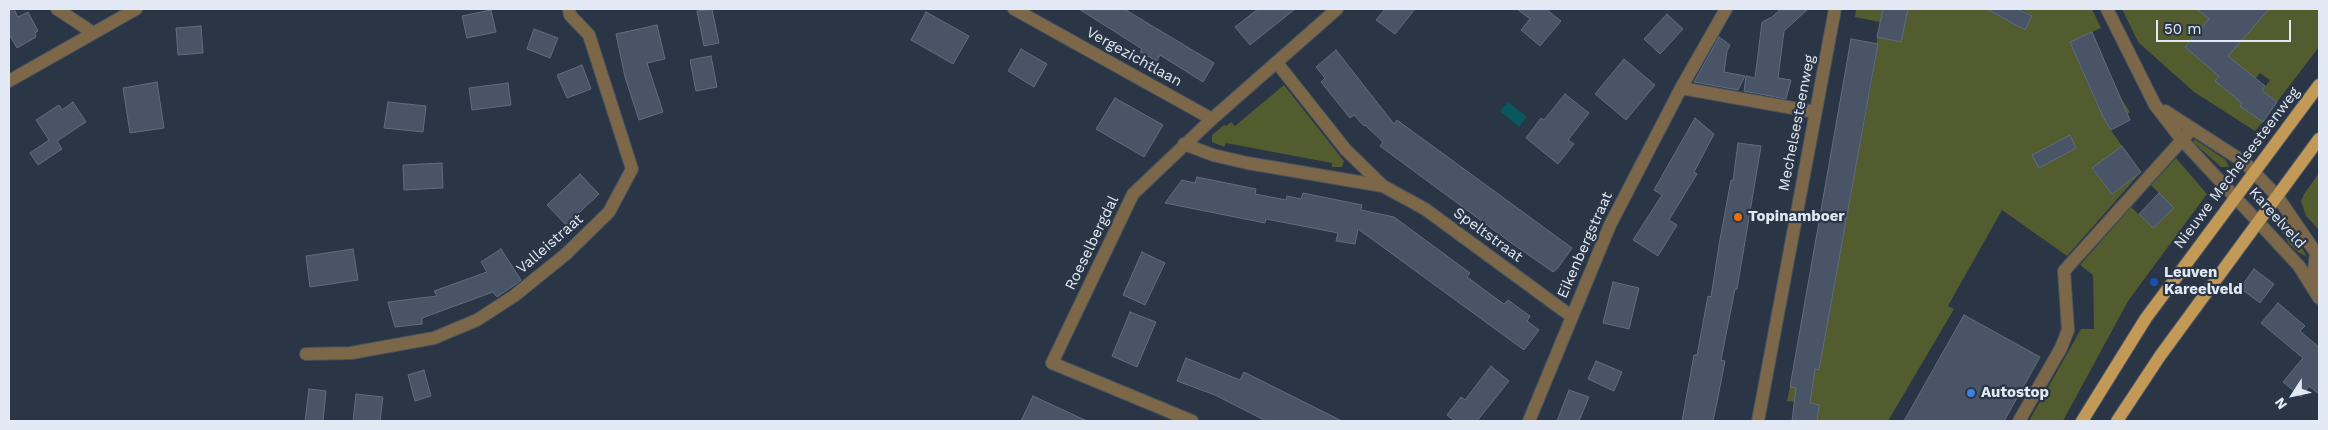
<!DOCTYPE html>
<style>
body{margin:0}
#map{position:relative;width:2328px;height:430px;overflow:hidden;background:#2a3545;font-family:"Work Sans",sans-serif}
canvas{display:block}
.frame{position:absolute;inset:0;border:10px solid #e2e9f4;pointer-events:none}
.north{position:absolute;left:2268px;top:370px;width:50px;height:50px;-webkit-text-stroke:4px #2a3545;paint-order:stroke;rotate:235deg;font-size:14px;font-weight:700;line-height:20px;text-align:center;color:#e2e9f4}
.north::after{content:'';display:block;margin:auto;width:18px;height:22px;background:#e2e9f4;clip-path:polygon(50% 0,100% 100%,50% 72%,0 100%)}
.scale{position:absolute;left:2156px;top:20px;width:135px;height:22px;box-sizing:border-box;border:2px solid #e2e9f4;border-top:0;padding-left:6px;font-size:15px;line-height:18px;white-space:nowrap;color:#e2e9f4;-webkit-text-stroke:4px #2a3545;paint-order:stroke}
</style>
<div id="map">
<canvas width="2328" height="430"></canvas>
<div class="frame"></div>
<div class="north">N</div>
<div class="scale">50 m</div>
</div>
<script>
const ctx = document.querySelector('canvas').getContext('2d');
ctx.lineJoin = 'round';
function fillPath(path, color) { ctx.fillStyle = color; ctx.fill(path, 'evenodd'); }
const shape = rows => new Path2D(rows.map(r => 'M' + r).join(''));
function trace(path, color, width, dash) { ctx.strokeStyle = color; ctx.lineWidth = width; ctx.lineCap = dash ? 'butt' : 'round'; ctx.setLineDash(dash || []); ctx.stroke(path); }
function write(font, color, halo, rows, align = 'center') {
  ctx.font = font + ' "Work Sans",sans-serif'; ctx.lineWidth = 4.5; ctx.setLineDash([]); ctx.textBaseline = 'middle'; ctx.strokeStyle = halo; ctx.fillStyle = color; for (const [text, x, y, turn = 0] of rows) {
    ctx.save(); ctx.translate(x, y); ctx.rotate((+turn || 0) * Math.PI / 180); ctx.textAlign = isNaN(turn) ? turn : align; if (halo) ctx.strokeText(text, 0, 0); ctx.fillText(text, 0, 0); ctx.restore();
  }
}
fillPath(shape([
 [1856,9,1883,9,1880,22,1855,17],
 [1908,9,1991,9,1990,11,2025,30,2032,16,2021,9,2092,9,2101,28,2070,42,2098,107,2120,97,2130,112,2108,126,2122,146,2092,169,2112,194,2141,172,2067,256,2002,210,1948,306,1954,309,1888,421,1817,421,1819,405,1787,401,1790,387,1812,390,1815,369,1819,370,1876,58,1877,37,1901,42],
 [2122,9,2198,9,2209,19,2185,47,2205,64,2227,39,2236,46,2269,9,2319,9,2319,47,2277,102,2262,91,2270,80,2260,73,2256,78,2240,106,2263,122,2255,131,2194,92,2138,42],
 [1284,85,1344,161,1342,167,1332,167,1332,163,1226,143,1224,147,1212,142,1212,135,1224,125,1226,126,1231,122,1235,126],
 [2194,139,2226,160,2229,167,2221,167,2193,142],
 [2176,158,2207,194,2128,301,2063,421,2029,421,2081,329,2094,329,2093,275,2080,265,2131,207,2153,228,2174,208,2151,185],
 [2319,173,2319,230,2306,216,2301,201,2304,194],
 [2280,223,2294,233,2307,257,2298,252,2289,244,2283,233]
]), '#525c2e');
fillPath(shape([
 [1508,102,1527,117,1519,127,1500,111]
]), '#08585d');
const building = shape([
 [9,9,14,9,18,17,28,12,38,31,35,33,36,37,17,48,9,34,9,9],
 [712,9,719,43,704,46,697,11,712,9],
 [1079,9,1124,9,1214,63,1203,82,1160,55,1157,61,1140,52,1142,49,1079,9],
 [1258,9,1295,9,1250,45,1235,27,1258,9],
 [1385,9,1415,9,1395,34,1376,20,1385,9],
 [1517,9,1546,9,1561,21,1540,46,1521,30,1530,19,1517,9],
 [1781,9,1808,9,1784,31,1778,78,1791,80,1786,99,1744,91,1746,76,1755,78,1762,22,1772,17,1781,9],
 [1883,9,1908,9,1901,42,1877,37,1883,9],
 [1987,9,2018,9,2032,16,2025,30,1987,9],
 [2197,9,2269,9,2228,56,2265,86,2262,91,2277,102,2263,122,2240,106,2242,103,2215,81,2219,76,2185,47,2209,19,2197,9],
 [491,10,496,32,467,38,462,16,491,10],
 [926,12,969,36,953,64,911,40,926,12],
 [1667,14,1683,29,1660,54,1644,39,1667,14],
 [657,25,665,59,647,63,663,112,639,120,625,77,616,34,657,25],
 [201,26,203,53,178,55,176,28,201,26],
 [534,29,558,38,550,58,527,49,534,29],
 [2092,32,2130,120,2111,130,2103,117,2070,42,2092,32],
 [1719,37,1730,45,1727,51,1724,72,1745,76,1738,90,1694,82,1719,37],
 [1851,39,1878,44,1819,370,1815,369,1810,403,1819,405,1817,421,1792,421,1796,388,1790,387,1851,39],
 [1021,49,1047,64,1034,87,1008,71,1021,49],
 [1336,50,1394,124,1397,120,1572,248,1557,269,1553,272,1510,242,1380,146,1383,142,1365,125,1364,126,1354,115,1350,118,1321,82,1325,78,1316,67,1336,50],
 [711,56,717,87,696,91,690,60,711,56],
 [1624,59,1655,85,1626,120,1595,94,1624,59],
 [582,65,591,89,567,98,557,75,582,65],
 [157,82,164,128,130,133,123,88,157,82],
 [508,83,511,105,472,110,469,88,508,83],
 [1565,94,1589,113,1568,140,1574,144,1558,164,1526,138,1541,118,1544,120,1565,94],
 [1115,98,1163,125,1144,157,1096,129,1115,98],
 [73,102,86,122,57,141,62,149,38,165,30,153,49,140,36,120,59,105,62,110,73,102],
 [388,102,426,106,423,132,384,128,388,102],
 [1695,118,1714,134,1694,172,1697,174,1669,220,1677,225,1658,256,1633,240,1662,195,1654,190,1695,118],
 [2070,135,2076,148,2039,168,2032,155,2070,135],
 [1738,143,1761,146,1737,289,1735,289,1721,360,1725,361,1717,402,1713,421,1682,421,1694,355,1697,355,1708,296,1711,297,1719,245,1731,180,1733,181,1738,143],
 [2122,146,2141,172,2112,194,2092,168,2122,146],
 [442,163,443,188,404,190,403,165,442,163],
 [580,174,599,194,566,225,547,205,580,174],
 [1197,177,1256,189,1255,194,1286,200,1287,196,1301,199,1303,193,1362,205,1361,210,1394,217,1470,273,1467,277,1490,294,1504,304,1508,300,1530,316,1527,321,1539,330,1524,350,1358,229,1355,244,1336,241,1338,233,1266,219,1265,223,1165,203,1182,180,1195,183,1197,177],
 [2159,193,2174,208,2153,228,2139,214,2159,193],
 [353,249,358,280,310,287,306,256,353,249],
 [501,249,521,280,516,284,497,297,493,292,422,318,422,324,395,327,388,302,437,296,434,291,487,272,481,262,501,249],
 [1142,252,1165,263,1145,305,1123,295,1142,252],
 [2254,269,2274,284,2260,303,2240,288,2254,269],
 [1613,282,1639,288,1629,329,1603,323,1613,282],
 [2278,303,2305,326,2300,331,2319,347,2319,394,2309,386,2301,397,2283,382,2303,358,2261,323,2278,303],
 [1130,312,1156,322,1137,367,1112,356,1130,312],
 [1964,315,2040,357,2004,421,1904,421,1964,315],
 [1186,358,1240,380,1244,372,1342,421,1266,421,1215,395,1177,381,1186,358],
 [1596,361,1622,372,1614,391,1588,379,1596,361],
 [1491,366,1509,381,1477,421,1455,421,1447,415,1461,397,1465,400,1491,366],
 [424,370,431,396,415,401,408,375,424,370],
 [309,389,326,391,323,421,305,421,309,389],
 [1569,390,1589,397,1579,421,1557,421,1569,390],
 [356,394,383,397,380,421,353,421,356,394],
 [1033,396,1087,421,1021,421,1033,396]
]);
fillPath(building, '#495566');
trace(building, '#606d80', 1);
const minor = shape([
 [57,9,92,32],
 [1014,9,1212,119],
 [2107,9,2155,105,2182,140,2299,266,2319,298],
 [1277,63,1346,150,1383,186],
 [9,81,136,9],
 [1681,88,1815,112],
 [2165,111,2244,162,2277,196,2316,253,2312,287],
 [1184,144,1213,155,1247,163,1383,186,1425,209,1571,316],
 [306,354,351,353,434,338,477,320,514,296,566,254,609,212,632,169,589,35,570,15,569,9],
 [1192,421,1052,363,1133,194,1212,119,1337,9],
 [1529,421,1610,225,1681,88,1726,9],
 [1758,421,1835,9],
 [2019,421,2061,348,2068,330,2064,271,2192,129]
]);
const major = shape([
 [2082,421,2146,318,2319,85],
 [2117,421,2160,356,2319,139]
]);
trace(minor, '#475261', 14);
trace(major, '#475261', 14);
trace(minor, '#7c6849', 12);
trace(major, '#c29957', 12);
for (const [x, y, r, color] of [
 [1738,217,5,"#e8710a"],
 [2154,282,5,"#1a4fb4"],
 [1971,393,5,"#3f7fe0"]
]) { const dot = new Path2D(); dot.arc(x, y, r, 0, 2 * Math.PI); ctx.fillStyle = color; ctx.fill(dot); trace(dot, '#2a3545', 2); }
write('15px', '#e2e9f4', '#2a3545', [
 ["Vergezichtlaan",1134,57,29],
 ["Mechelsesteenweg",1797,123,-79],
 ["Nieuwe Mechelsesteenweg",2237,168,-53],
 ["Kareelveld",2277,218,48],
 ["Speltstraat",1488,235,36],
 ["Roeselbergdal",1092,243,-64],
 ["Valleistraat",550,244,-41],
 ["Eikenbergstraat",1585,245,-66]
]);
write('bold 15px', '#e2e9f4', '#2a3545', [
 ["Topinamboer",1748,217],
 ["Leuven",2164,273],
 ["Kareelveld",2164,290],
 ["Autostop",1981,393]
], 'left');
</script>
